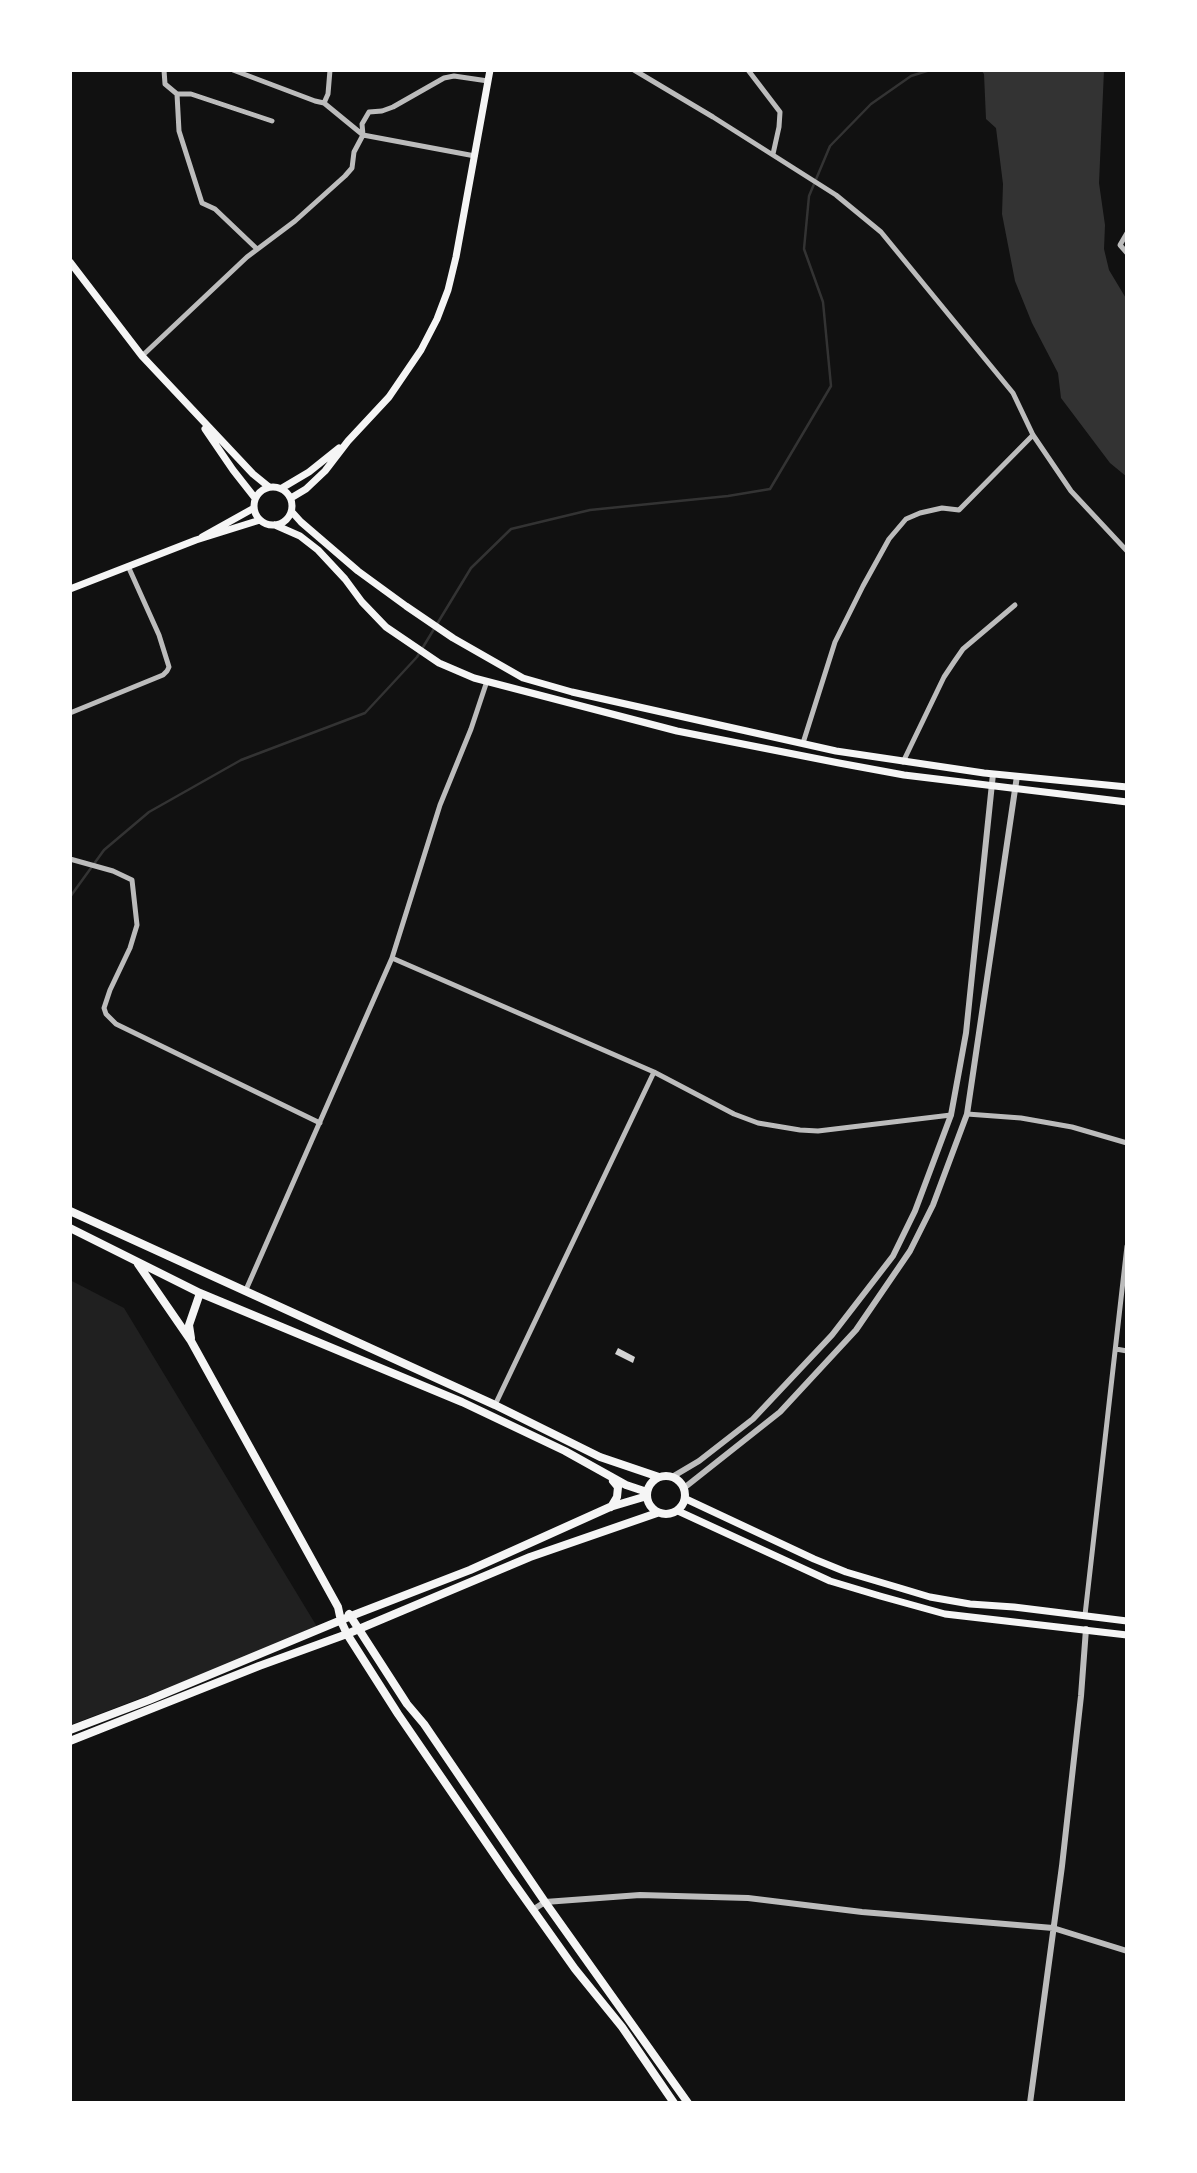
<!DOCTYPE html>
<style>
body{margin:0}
#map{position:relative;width:1197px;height:2173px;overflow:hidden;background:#111;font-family:Quicksand,sans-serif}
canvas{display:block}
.frame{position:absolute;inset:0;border:72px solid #fff;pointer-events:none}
</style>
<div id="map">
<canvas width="1197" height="2173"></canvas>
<div class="frame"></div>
</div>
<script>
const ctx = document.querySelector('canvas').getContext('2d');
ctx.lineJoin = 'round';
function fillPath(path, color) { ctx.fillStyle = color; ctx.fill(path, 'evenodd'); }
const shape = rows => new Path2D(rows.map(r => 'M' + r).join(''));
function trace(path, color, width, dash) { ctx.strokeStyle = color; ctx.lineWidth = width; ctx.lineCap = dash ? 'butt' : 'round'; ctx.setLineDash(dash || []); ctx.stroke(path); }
fillPath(shape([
 [70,1280,124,1308,319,1630,70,1725]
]), '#202020');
fillPath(shape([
 [981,70,1104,70,1099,183,1105,225,1104,249,1109,270,1127,300,1127,477,1110,463,1061,398,1058,373,1032,323,1015,281,1002,214,1003,184,996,128,986,119,984,74]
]), '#333');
trace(shape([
 [70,897,104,850,149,812,241,760,365,713,417,657,471,568,511,529,590,510,728,496,770,489,831,386,823,302,804,249,809,196,830,146,871,104,911,76,930,70]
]), '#333', 2.5);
fillPath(shape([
 [618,1348,635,1357,633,1363,615,1354]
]), '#d3d3d3');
trace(shape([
 [164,70,165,84,177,94,191,94,272,121],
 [233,70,315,101,324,103],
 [330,70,328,94,324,103,363,135,475,156],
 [634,70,713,117,836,195,881,232,1013,393,1033,435,1071,491,1127,551],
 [748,70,780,112,779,127,773,154],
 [177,94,179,131,202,203,215,209,257,249],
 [1127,233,1120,245,1127,253],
 [142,356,247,257,295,221,345,176,352,168,354,152,363,135,362,124,369,112,382,111,393,107,444,78,454,76,488,81],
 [70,713,163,675,167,671,169,667,159,635,128,566],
 [803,743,835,642,863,586,889,539,906,519,920,513,942,508,959,510,1033,435],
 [903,762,944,677,954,662,963,649,1015,605],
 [70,859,113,871,132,880,137,925,130,948,110,990,104,1008,106,1014,116,1024,320,1123],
 [392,958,654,1072,734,1114,758,1123,800,1130,818,1131,951,1115],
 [967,1114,1021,1118,1072,1127,1127,1143],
 [245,1292,392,958,440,805,471,729,487,681],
 [1116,1349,1127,1351],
 [495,1405,654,1072],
 [1085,1615,1127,1246]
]), '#bcbcbc', 5);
trace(shape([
 [672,1477,699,1461,753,1419,832,1335,893,1256,915,1211,951,1115,966,1033,993,774],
 [684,1488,780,1412,856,1330,910,1251,933,1205,967,1114,1017,776],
 [534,1909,545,1902,640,1895,748,1898,862,1912,1053,1928,1127,1951],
 [1030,2103,1062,1866,1081,1696,1086,1629]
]), '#bcbcbc', 6);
trace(shape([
 [70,262,142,356,253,474,269,487],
 [205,429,233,470,255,498],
 '254 506a19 19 0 1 1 38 0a19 19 0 1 1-38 0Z',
 [282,488,309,472,339,448],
 [291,498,306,489,325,471,348,441,389,397,421,350,437,319,448,290,456,257,490,70],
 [292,512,301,522,358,571,406,606,453,638,523,678,572,692,836,751,984,773,1127,787],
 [275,525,300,536,318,550,345,579,362,602,386,627,439,663,474,678,677,731,839,763,904,775,1127,802],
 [202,537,254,508],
 [70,589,196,540,260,520],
 [686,1499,814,1559,846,1572,900,1588,930,1597,970,1604,1014,1607,1127,1621],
 [678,1511,830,1581,880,1596,945,1614,1127,1635]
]), '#f5f5f5', 7);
trace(shape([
 [70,1211,495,1405,600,1457,659,1477],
 [70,1228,200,1293,462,1402,565,1451,626,1485,647,1492],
 [138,1264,191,1341,338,1607,341,1621,347,1634,398,1714,509,1876,575,1969,622,2027,674,2103],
 [191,1338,189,1325,200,1293],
 '647 1495a19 19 0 1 1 38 0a19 19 0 1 1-38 0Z',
 [611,1507,617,1497,618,1487,613,1481],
 [349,1614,407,1704,424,1724,545,1902,688,2103],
 [70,1730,149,1700,351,1616,470,1570,610,1507,647,1496],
 [70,1741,259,1666,347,1634,530,1557,657,1513]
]), '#f5f5f5', 8);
</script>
